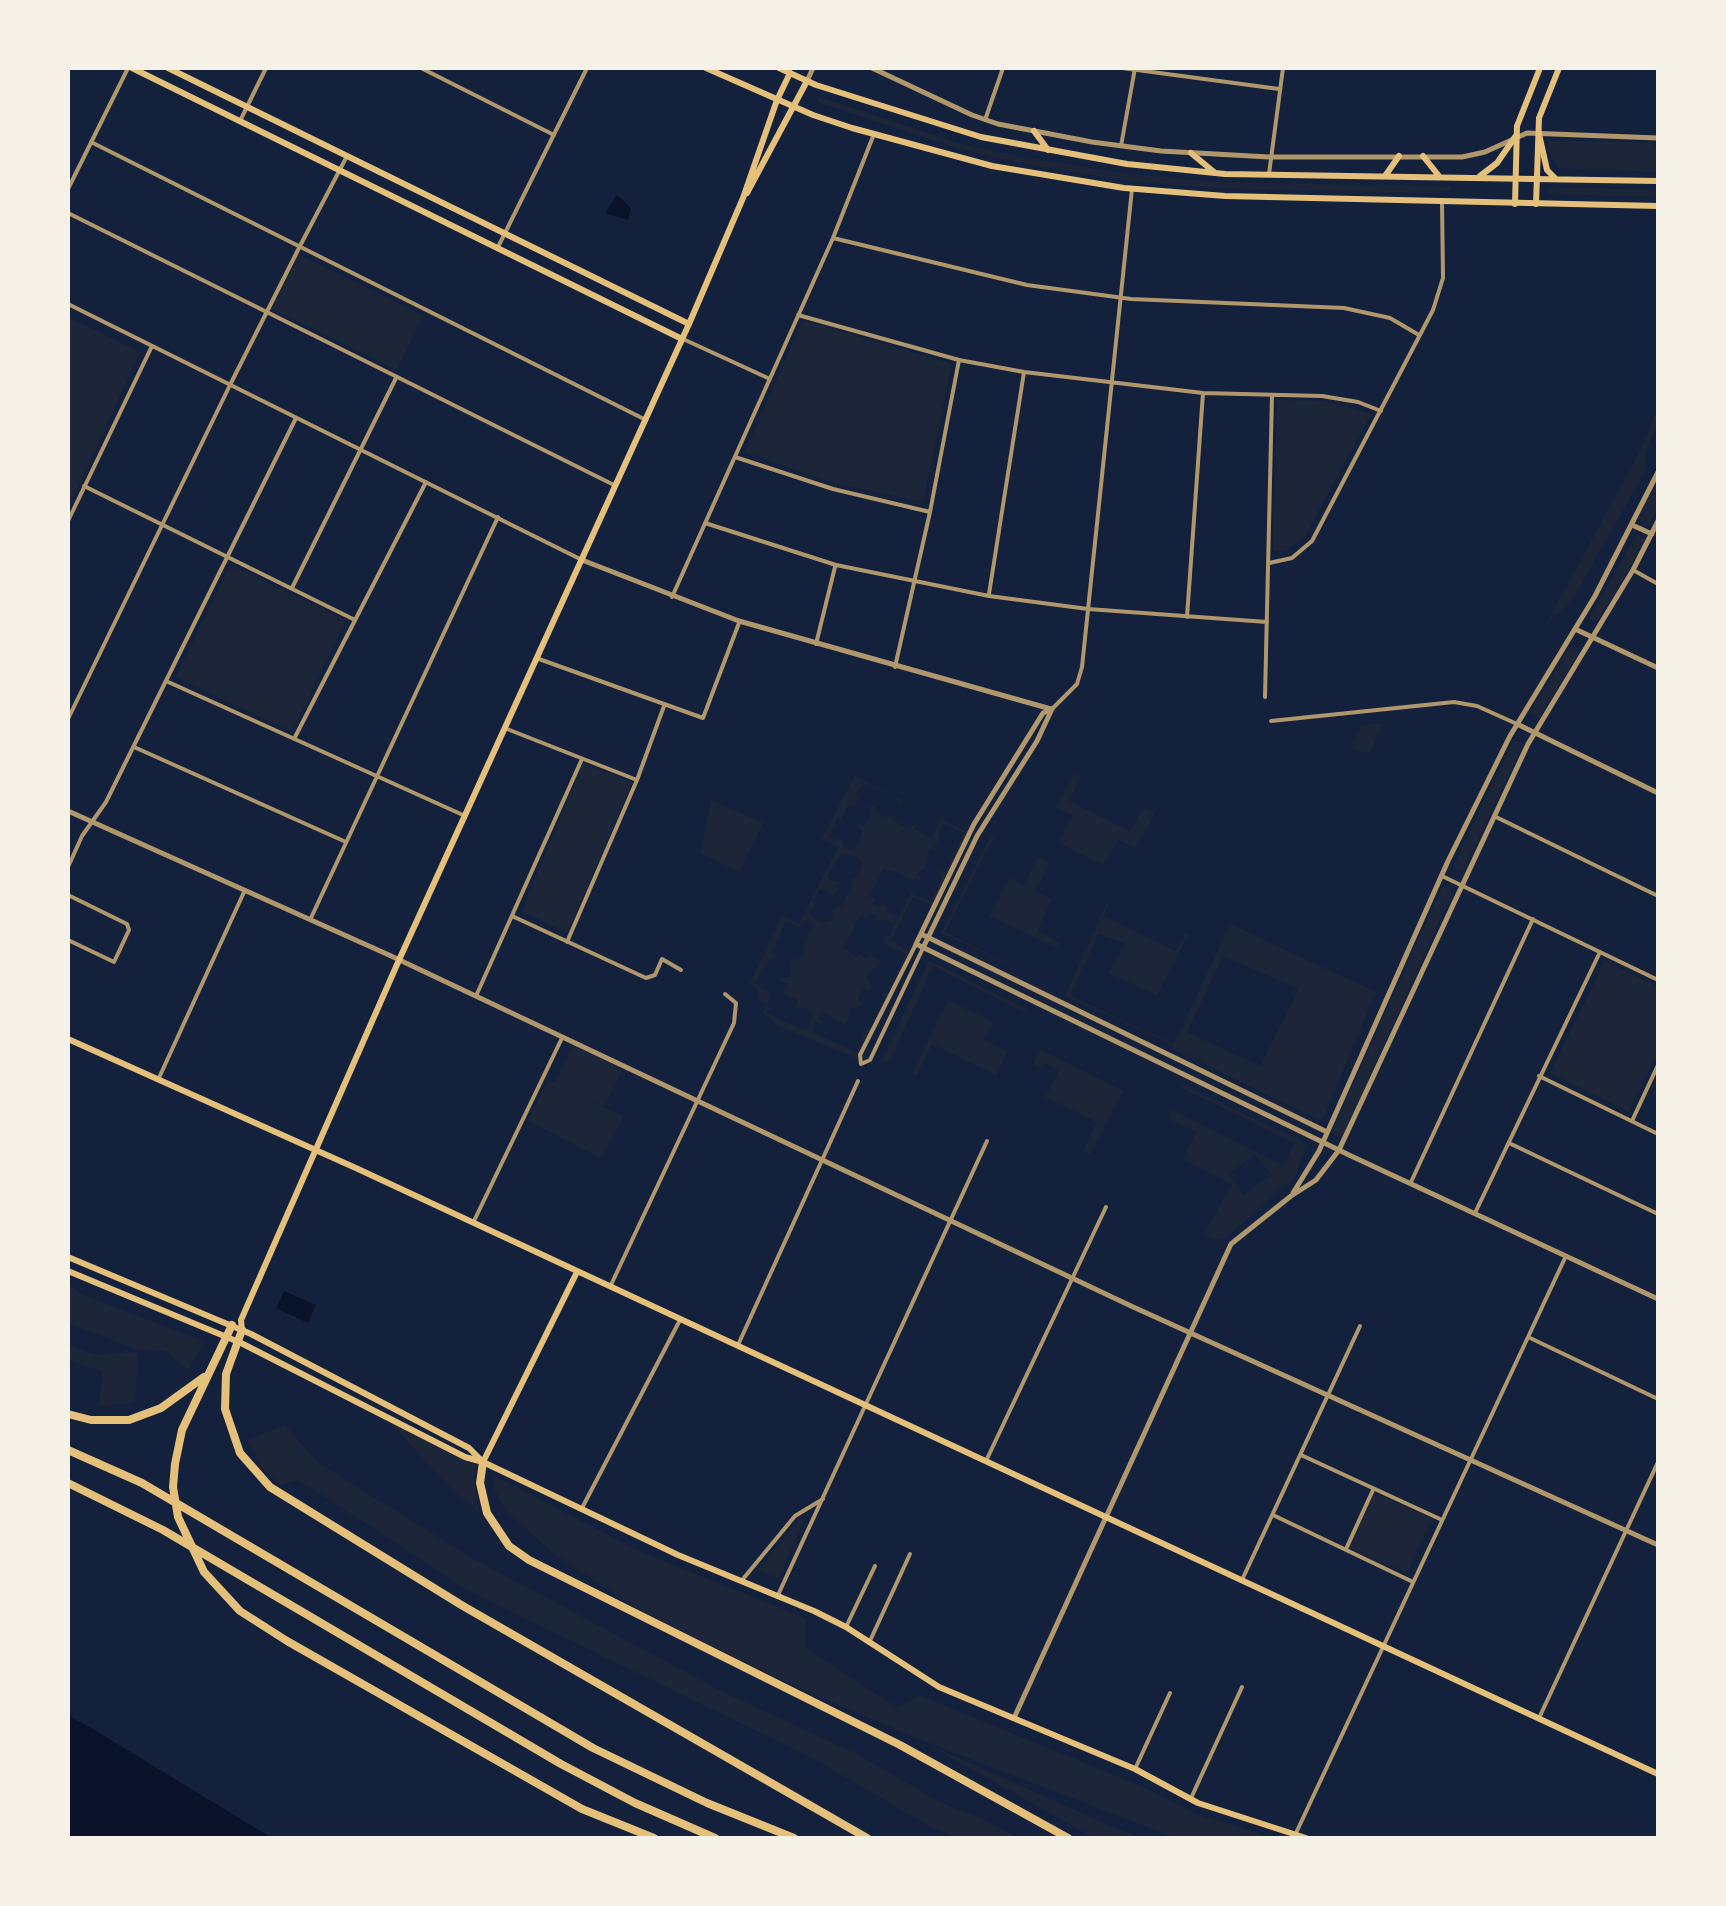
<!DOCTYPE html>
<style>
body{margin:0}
#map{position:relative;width:1726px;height:1906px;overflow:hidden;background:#14213d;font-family:Figtree,sans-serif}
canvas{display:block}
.frame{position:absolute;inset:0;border:70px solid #f6f1e7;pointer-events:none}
</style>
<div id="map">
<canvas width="1726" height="1906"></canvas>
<div class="frame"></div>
</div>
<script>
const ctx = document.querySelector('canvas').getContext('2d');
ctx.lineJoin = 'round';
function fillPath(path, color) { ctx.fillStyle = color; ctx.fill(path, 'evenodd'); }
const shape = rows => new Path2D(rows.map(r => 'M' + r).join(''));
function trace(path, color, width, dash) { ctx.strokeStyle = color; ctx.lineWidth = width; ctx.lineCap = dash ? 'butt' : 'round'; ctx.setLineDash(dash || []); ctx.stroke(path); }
fillPath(shape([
 [819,97,958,143,1016,156,1121,173,1212,182,1451,187,1451,190,1429,193,1213,188,1120,180,1015,162,957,148,817,102],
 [1549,140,1652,143,1657,150,1657,172,1558,168,1547,149],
 [1549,187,1658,190,1658,197,1548,194],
 [298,254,423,315,397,370,271,308],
 [68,317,140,352,68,509],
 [803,320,952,364,923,502,834,483,745,452],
 [1277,400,1324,401,1371,414,1304,538,1287,550,1273,550],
 [1658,407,1658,424,1645,453,1646,470,1571,602,1546,624,1641,449],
 [1658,475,1658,507,1650,525,1644,527,1639,518],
 [1637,533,1644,540,1628,571,1597,622,1589,619],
 [230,565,346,620,292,732,176,677],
 [1570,646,1579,652,1539,718,1530,713],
 [1383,723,1369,754,1351,748,1360,726],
 [1514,740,1523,744,1464,869,1457,871,1454,864],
 [583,763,632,783,567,933,522,911],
 [1074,774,1081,777,1069,801,1130,831,1144,807,1155,814,1135,848,1118,840,1103,865,1059,843,1072,815,1056,807],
 [855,776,969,833,934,906,913,897,891,940,913,954,860,1054,861,1060,778,1026,763,1013,767,1003,758,999,759,991,750,983,782,915,799,923,838,847,821,839],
 [865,783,897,798,898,806,903,801,939,818,936,831,932,837,928,837,915,829,915,824,909,828,902,826,894,820,893,813,891,818,880,815,876,810,877,804,869,807,871,817,863,826,855,823,863,831,857,845,851,850,844,847,843,841,830,838,837,819,841,820,848,806,856,805,858,796,855,794],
 [944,824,964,833,945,872,941,870,939,875,942,877,931,901,918,897,912,891,908,897,905,897,906,905,898,916,887,911,888,907,883,905,886,900,879,907,872,904,875,900,869,896,883,869,900,873,913,882,916,878,923,881,917,873,925,868,926,857,931,849,939,852,934,847,940,841,938,835],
 [842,853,858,858,862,863,860,871,854,879,849,877,853,885,841,906,833,909,833,920,822,923,810,914,816,903,813,901,819,890,825,889,832,895,837,892,838,882,830,880,827,876],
 [869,913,875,915,872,925,875,920,880,922,883,919,894,924,890,935,884,937,884,944,906,954,888,993,884,992,882,996,885,998,869,1030,864,1030,862,1045,856,1052,814,1033,813,1027,815,1022,822,1025,824,1022,820,1020,821,1011,847,1026,850,1008,859,1007,862,1003,858,1000,862,988,870,990,872,985,867,978,872,969,882,971,878,969,881,961,869,955,867,959,859,955,857,958,844,948,860,915,866,918],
 [806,920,813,925,803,948,805,950,801,958,791,961,790,977,781,977,779,980,787,984,782,993,798,1000,795,1007,800,1009,808,1007,812,1014,808,1029,803,1030,767,1013,770,991,760,988,755,982,770,959,774,961,777,955,773,952,785,922,790,922,798,928],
 [711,800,763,823,740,872,700,853],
 [991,835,994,837,945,932,1042,981,941,933],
 [1038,857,1050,863,1035,891,1052,899,1038,931,1060,943,1057,948,989,916,1009,878,1024,886],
 [1449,885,1452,893,1343,1136,1334,1136,1334,1127,1442,887],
 [1110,896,1104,916,1176,951,1185,933,1189,934,1157,996,1109,973,1125,943,1098,934,1071,996,1174,1044,1230,924,1376,992,1324,1116,1319,1120,1173,1049,1173,1045,1065,996],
 [1223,956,1299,989,1260,1066,1187,1032],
 [929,960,1027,1009,1025,1013,933,966,889,1063,882,1060],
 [1605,961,1658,987,1658,1052,1629,1112,1550,1073],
 [948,1000,993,1022,984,1040,1007,1052,996,1075,932,1044,916,1076,912,1073],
 [574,1043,624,1066,604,1106,590,1100,623,1117,601,1158,528,1121,548,1080,555,1083],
 [1040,1049,1123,1091,1090,1155,1083,1151,1097,1122,1045,1097,1059,1071,1045,1063,1041,1069,1033,1065],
 [1183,1085,1302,1141,1303,1145,1306,1144,1296,1175,1226,1238,1215,1239,1203,1235,1232,1185,1183,1159,1196,1132,1169,1119,1173,1110,1284,1166,1294,1143,1182,1088],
 [1255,1155,1272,1175,1244,1194,1228,1174],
 [68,1283,81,1294,205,1342,188,1370,165,1351,135,1349,68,1323],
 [68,1345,97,1355,138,1352,135,1403,99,1406,103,1372,68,1360],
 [389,1421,477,1464,474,1479,479,1513,439,1476],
 [285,1425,317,1462,470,1557,723,1692,857,1754,938,1801,980,1818,1018,1838,957,1838,933,1828,814,1759,469,1591,299,1480,280,1485,261,1467,248,1440],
 [495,1476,641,1552,805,1618,805,1647,898,1708,919,1695,1148,1789,1199,1815,1275,1838,1176,1838,911,1736,726,1656,641,1612,553,1553,507,1512,495,1491],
 [1372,1491,1432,1519,1407,1573,1346,1546],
 [801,1518,804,1519,779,1579,758,1570],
 [925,1743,1102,1822,1140,1838,1094,1838]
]), '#1d2539');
fillPath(shape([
 [617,195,631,208,628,220,605,213],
 [284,1291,316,1305,308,1323,276,1308],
 [68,1715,88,1726,272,1838,68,1838]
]), '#0b132b');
trace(shape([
 [230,385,300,246]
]), '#b1986c', 4);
trace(shape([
 [421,68,554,135],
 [1122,68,1279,89],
 [985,120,1003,68],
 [240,121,266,68],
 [91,142,646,420],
 [1121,146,1135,68],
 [1269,174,1283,68],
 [68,189,128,68],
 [68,213,614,485],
 [833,238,1027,285,1131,299,1344,308,1390,318,1419,335],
 [301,244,347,156],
 [498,247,587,68],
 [68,304,582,560],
 [798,315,959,360,1024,372,1203,393,1322,396,1358,402,1381,411],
 [683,339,770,379],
 [735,457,833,489,930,512],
 [84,486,355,620],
 [68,521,152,346],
 [705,523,836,565,989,596,1088,609,1267,622],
 [1269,563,1292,558,1312,541,1433,310,1443,278,1442,202],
 [1633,570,1658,584],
 [292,588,396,378],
 [989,594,1024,372],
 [672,597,833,238,874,134],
 [1187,617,1203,393],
 [816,644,835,567],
 [539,659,703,718,739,623],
 [895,667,930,512,959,360],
 [166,681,463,815],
 [1265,697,1272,395],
 [1052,709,1077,684,1082,667,1132,189],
 [68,719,230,385],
 [1271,721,1454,702,1477,706,1517,724],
 [507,729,637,780],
 [294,739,426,482],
 [134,747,346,842],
 [1496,817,1658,896],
 [68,867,82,836,106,802,296,418],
 [1442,876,1658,980],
 [68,895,127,924,129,930,114,962,68,940],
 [512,916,646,978,655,975,662,959,681,970],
 [310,920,498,517],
 [567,942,637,780,664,706],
 [476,996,582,759],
 [861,1064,870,1060,923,948],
 [861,1064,860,1055,916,944],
 [1539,1076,1658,1134],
 [158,1080,245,890],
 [1632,1121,1658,1065],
 [1509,1143,1658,1214],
 [1411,1182,1533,919],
 [1475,1213,1600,952],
 [473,1223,562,1038],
 [610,1287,734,1023,736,1003,725,994],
 [1528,1337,1658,1399],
 [738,1345,858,1081],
 [1301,1455,1440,1519],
 [986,1461,1106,1207],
 [581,1510,680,1320],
 [1273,1515,1411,1581],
 [1346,1549,1373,1490],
 [743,1579,795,1516,823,1499],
 [1242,1580,1360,1326],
 [778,1595,987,1141],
 [846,1627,875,1566],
 [869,1643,910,1554],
 [1540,1716,1658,1462],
 [1135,1769,1170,1693],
 [1192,1796,1242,1687],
 [1296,1833,1565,1258]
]), '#b1986c', 4);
trace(shape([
 [872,68,972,115,998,124,1092,142,1161,151,1269,157,1462,157,1485,152,1527,133,1658,138],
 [807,81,813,68],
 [1632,525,1652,534],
 [582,560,739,621,1051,709],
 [1575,629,1658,668],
 [1052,709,1043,713,974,824,916,944,1349,1155,1658,1299],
 [1517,724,1658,793],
 [68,811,389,955,1131,1306,1658,1545],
 [921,934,1327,1132],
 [923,948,977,836,1037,741,1052,709],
 [1293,1193,1319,1151,1448,861,1510,736,1595,596,1658,472],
 [1014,1718,1231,1244,1291,1196,1316,1180,1339,1150,1528,744,1633,570,1658,521]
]), '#b1986c', 5);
trace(shape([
 [132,68,682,339],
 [168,68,689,324],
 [747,193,807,81],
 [1515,204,1517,126,1540,68],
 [1536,204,1539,118,1559,68],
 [68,1039,358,1169,1658,1774],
 [242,1330,241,1320,399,960,689,324,743,198,777,100,790,73],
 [483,1462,577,1272]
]), '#e5c07b', 6);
trace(shape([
 [706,68,813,115,852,128,992,166,1124,188,1225,196,1658,206],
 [779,68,816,85,981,137,1127,164,1225,174,1658,181],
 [1034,131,1048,150],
 [1539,134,1547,170,1555,178],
 [1191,153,1214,172],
 [1423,156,1439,176],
 [1385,176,1399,156],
 [1480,176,1497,163,1515,137],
 [68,1257,251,1334,469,1448,482,1461],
 [68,1271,241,1343,465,1457,483,1462,678,1555,814,1611,846,1627,939,1687,1135,1769,1198,1803,1306,1838]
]), '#e5c07b', 6);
trace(shape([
 [232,1325,182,1430,175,1464,173,1487,178,1517,204,1572,240,1611,287,1641,582,1809,654,1838],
 [242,1330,226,1374,225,1409,240,1453,270,1487,463,1606,867,1838],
 [68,1414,91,1420,129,1420,161,1408,204,1377],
 [68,1450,142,1483,593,1748,707,1803,794,1838],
 [483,1462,480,1483,487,1513,509,1546,529,1560,900,1745,1068,1838],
 [68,1483,163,1530,561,1764,635,1803,715,1838]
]), '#e5c07b', 8);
</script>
